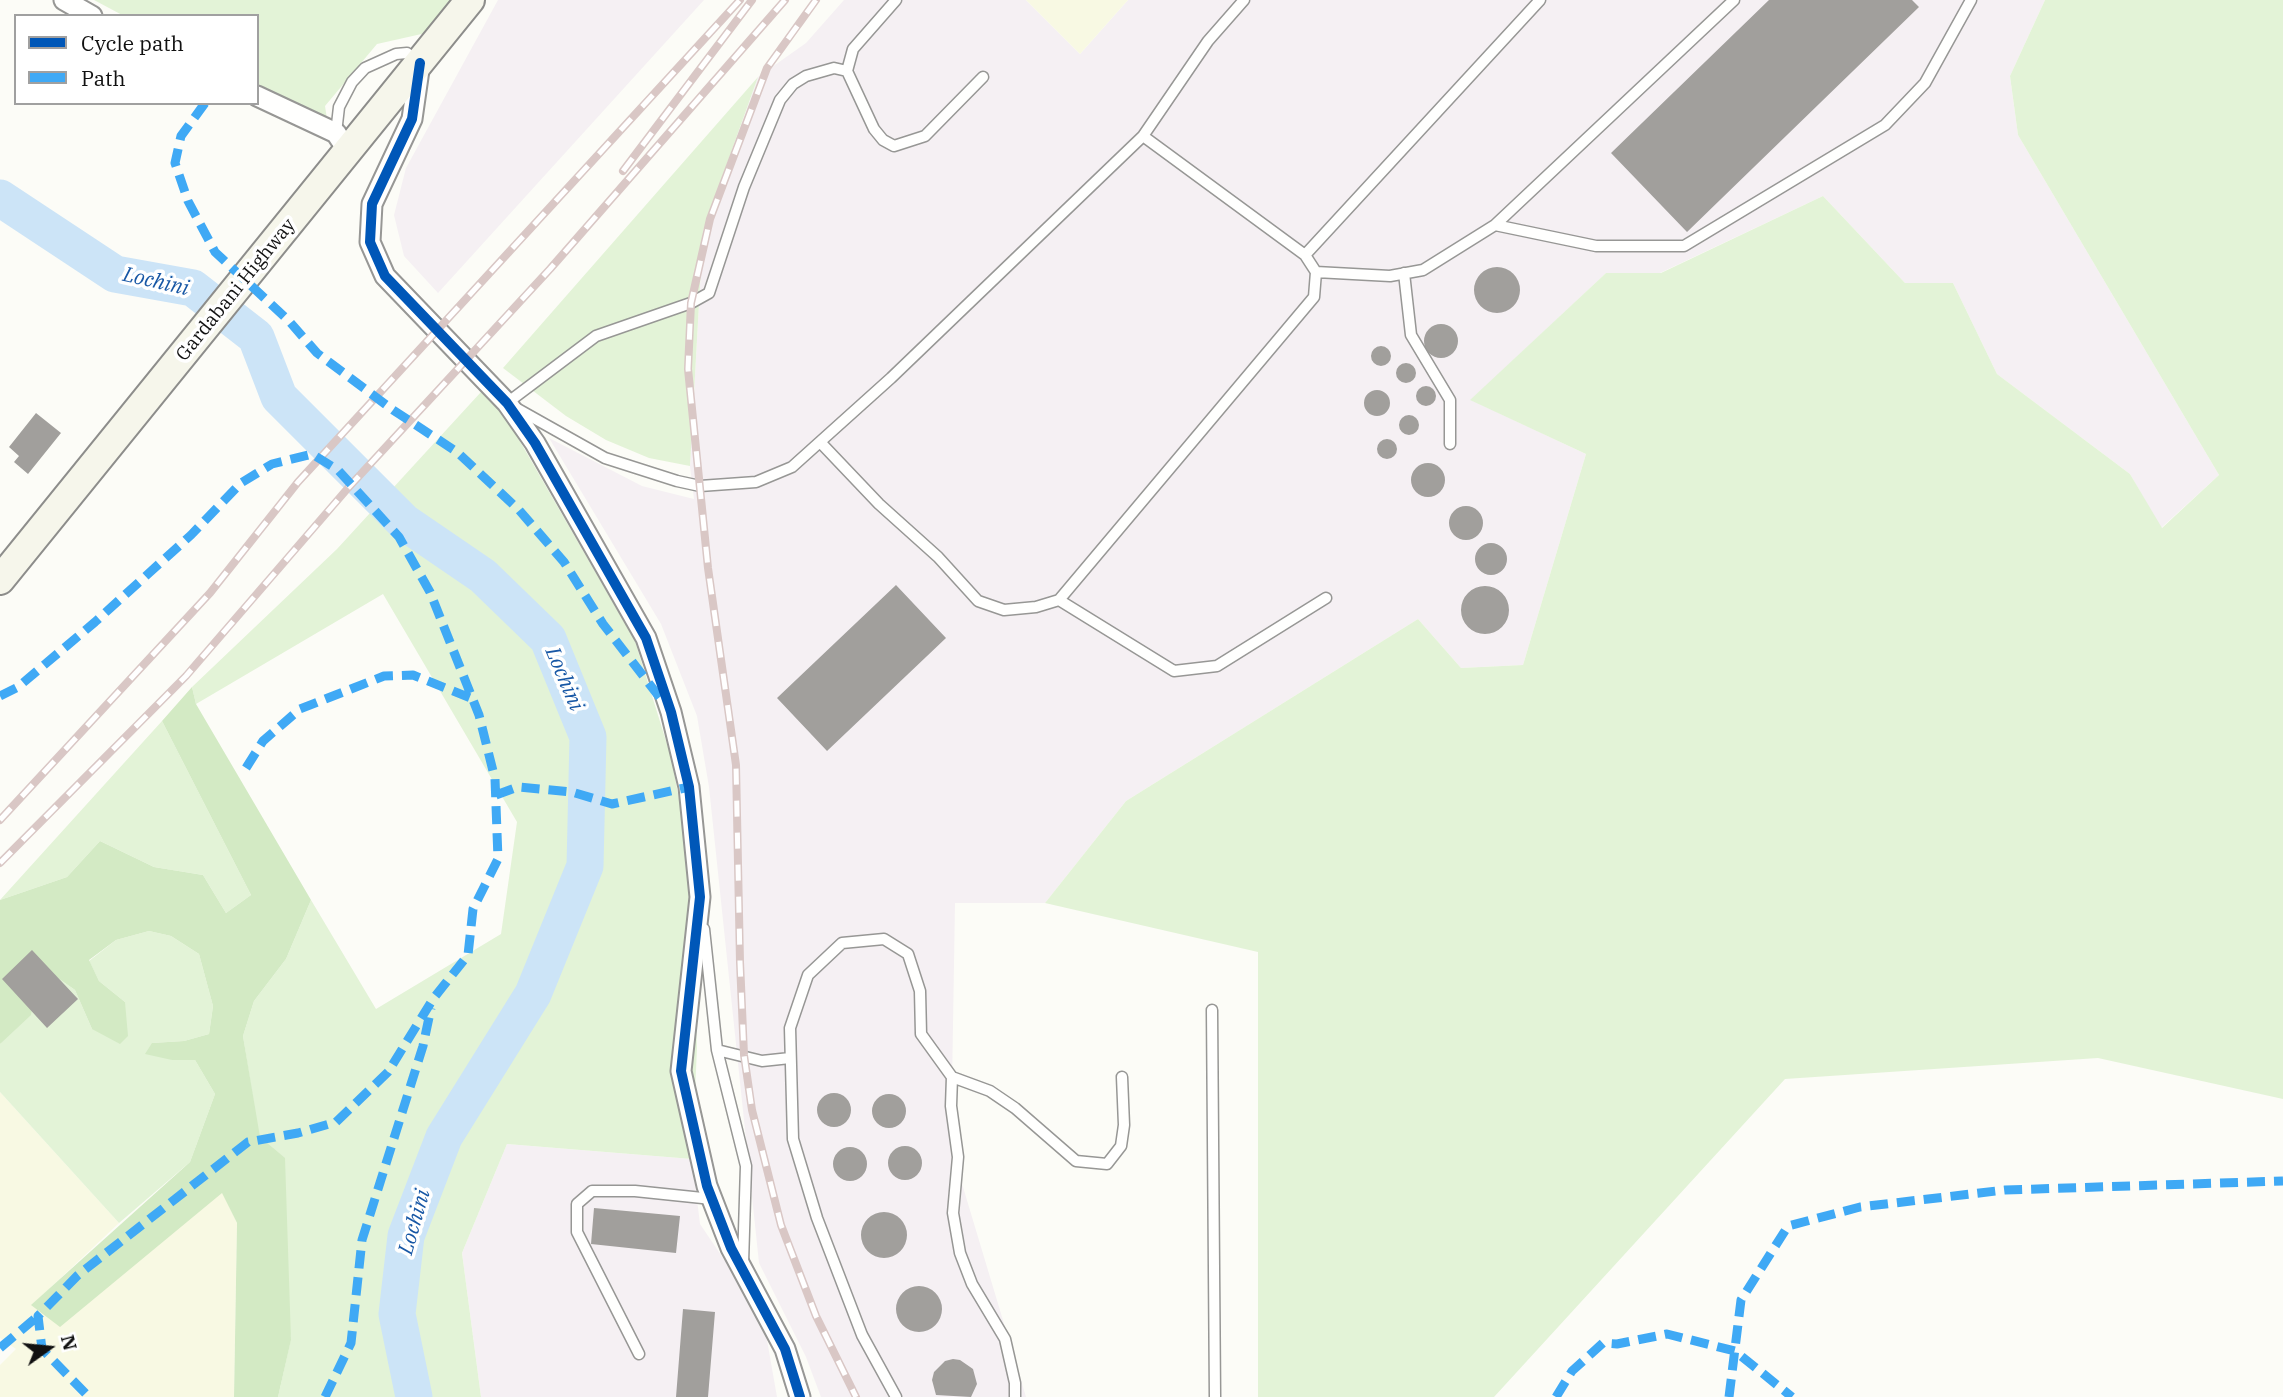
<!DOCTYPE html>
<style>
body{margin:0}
#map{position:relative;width:2283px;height:1397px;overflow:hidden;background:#fcfcf7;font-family:"IBM Plex Serif",serif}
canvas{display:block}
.legend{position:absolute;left:14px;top:14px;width:245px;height:91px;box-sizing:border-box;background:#fff;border:2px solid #a0a0a0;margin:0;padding:9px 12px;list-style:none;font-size:21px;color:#111}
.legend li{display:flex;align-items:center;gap:14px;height:35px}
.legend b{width:35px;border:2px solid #a0a0a0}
.north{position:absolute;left:14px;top:1313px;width:70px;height:70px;-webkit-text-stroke:5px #fff;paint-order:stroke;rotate:75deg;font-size:19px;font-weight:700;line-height:28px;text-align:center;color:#111}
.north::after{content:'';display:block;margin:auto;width:24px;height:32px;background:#111;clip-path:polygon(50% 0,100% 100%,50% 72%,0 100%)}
</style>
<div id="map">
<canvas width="2283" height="1397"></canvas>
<ul class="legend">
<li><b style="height:9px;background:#0057b8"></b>Cycle path</li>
<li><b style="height:9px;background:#3fa9f5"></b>Path</li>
</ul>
<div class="north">N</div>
</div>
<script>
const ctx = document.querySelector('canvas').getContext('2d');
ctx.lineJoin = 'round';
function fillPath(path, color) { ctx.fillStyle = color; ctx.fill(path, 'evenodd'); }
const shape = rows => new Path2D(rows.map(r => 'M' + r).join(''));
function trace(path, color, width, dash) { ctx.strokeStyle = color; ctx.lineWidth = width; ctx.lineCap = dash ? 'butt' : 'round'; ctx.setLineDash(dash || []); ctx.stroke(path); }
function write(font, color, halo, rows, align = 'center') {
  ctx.font = font + ' "IBM Plex Serif",serif'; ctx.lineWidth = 7; ctx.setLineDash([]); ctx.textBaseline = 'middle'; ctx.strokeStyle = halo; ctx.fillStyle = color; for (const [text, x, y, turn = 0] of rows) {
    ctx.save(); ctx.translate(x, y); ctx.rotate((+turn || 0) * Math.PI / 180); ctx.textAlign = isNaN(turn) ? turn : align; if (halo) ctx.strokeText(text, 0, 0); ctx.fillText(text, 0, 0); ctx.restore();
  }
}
fillPath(shape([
 [498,0,704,0,438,293,404,256,394,215,406,168],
 [844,0,1026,0,1080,54,1128,0,2045,0,2010,76,2018,135,2219,475,2161,528,2130,474,1997,374,1953,283,1905,283,1823,196,1660,273,1606,273,1471,400,1586,454,1523,665,1461,668,1418,619,1126,801,1045,903,955,903,951,1147,1026,1397,821,1397,806,1357,759,1263,709,787,697,716,661,624,549,438,642,486,694,499,690,466,703,231,758,77,806,43],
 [507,1144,692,1159,700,1224,725,1261,767,1340,777,1397,481,1397,462,1253]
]), '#f5f0f3');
fillPath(shape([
 [1026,0,1128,0,1080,54],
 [0,1092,119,1223,32,1305,222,1192,237,1223,234,1397,0,1397,0,1365,16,1349,0,1338]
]), '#f8f9e3');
fillPath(shape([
 [94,0,450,0,426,33,377,44,325,106,327,119,257,84,257,16,124,16],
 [2045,0,2283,0,2283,1099,2098,1058,1785,1079,1494,1397,1258,1397,1258,952,1045,903,1126,801,1418,619,1461,668,1523,665,1586,454,1470,400,1606,273,1661,273,1823,196,1905,283,1953,283,1997,374,2130,474,2162,528,2219,475,2018,135,2010,76],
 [758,77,703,231,690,466,649,458,606,440,566,416,503,368],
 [481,392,506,417,635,641,671,757,690,856,697,1048,692,1159,507,1144,462,1253,481,1397,278,1397,291,1339,243,1036,254,1001,286,959,311,900,376,1009,501,934,517,822,383,594,196,704,192,687,337,549],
 [162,721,251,895,226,913,203,875,154,867,100,841,67,877,0,900],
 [149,931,171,936,199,954,213,1006,209,1034,184,1041,152,1043,172,1060,195,1060,215,1094,190,1162,119,1223,0,1092,0,1044,35,991,52,974,75,990,92,1029,125,1002,99,981,89,961,116,940]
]), '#e3f3d7');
fillPath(shape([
 [192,687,196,704,311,900,286,959,254,1001,243,1036,260,1137,285,1158,291,1340,278,1397,234,1397,237,1223,222,1193,60,1327,31,1305,190,1162,215,1094,195,1060,172,1060,145,1054,152,1043,184,1041,209,1034,213,1006,199,954,171,936,149,931,116,940,89,960,99,981,125,1002,128,1036,120,1044,92,1029,75,990,52,974,35,991,31,1015,0,1044,0,900,67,877,100,841,154,867,203,875,226,913,251,895,162,721]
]), '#d3eac4');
trace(shape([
 [0,198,115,274,193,288,256,337,279,397,404,522,483,576,548,639,588,737,585,866,533,994,444,1137,406,1236,397,1314,414,1397]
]), '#cce4f7', 37);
fillPath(shape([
 [1769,0,1912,0,1919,7,1687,232,1611,153],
 '1474 290a23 23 0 1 1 46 0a23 23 0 1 1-46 0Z',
 '1424 341a17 17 0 1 1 34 0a17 17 0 1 1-34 0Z',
 '1371 356a10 10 0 1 1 20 0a10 10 0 1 1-20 0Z',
 '1396 373a10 10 0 1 1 20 0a10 10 0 1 1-20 0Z',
 '1416 396a10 10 0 1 1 20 0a10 10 0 1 1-20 0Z',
 '1364 403a13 13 0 1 1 26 0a13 13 0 1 1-26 0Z',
 [36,413,61,433,28,474,14,462,19,456,9,447],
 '1399 425a10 10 0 1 1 20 0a10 10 0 1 1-20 0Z',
 '1377 449a10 10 0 1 1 20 0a10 10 0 1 1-20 0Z',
 '1411 480a17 17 0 1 1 34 0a17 17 0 1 1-34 0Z',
 '1449 523a17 17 0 1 1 34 0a17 17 0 1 1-34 0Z',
 '1475 559a16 16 0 1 1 32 0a16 16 0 1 1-32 0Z',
 [896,585,946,638,827,751,777,698],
 '1461 610a24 24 0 1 1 48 0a24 24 0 1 1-48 0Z',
 [32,950,78,999,47,1028,2,979],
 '817 1110a17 17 0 1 1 34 0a17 17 0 1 1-34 0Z',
 '872 1111a17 17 0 1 1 34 0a17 17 0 1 1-34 0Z',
 '888 1163a17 17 0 1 1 34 0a17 17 0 1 1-34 0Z',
 '833 1164a17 17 0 1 1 34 0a17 17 0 1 1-34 0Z',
 [594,1208,680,1216,676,1253,591,1244],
 '861 1235a23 23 0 1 1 46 0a23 23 0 1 1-46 0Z',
 '896 1309a23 23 0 1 1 46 0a23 23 0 1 1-46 0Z',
 [683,1309,715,1312,708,1397,676,1397],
 [953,1359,960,1360,973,1369,977,1384,971,1397,936,1395,932,1380,934,1372,945,1361]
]), '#a19f9c');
const lane = shape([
 [847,71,853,49,896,0],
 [983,77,925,136,894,146,883,140,874,129,847,71,834,68,806,76,793,84,780,100,744,187,709,293,691,303,596,336,507,403,605,458,677,481,700,486,756,482,792,467,891,378,1143,136,1208,41,1244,0],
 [336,133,339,107,352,82,365,68,396,54,407,53,417,61],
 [1495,225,1596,246,1684,246,1885,125,1925,83,1971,0],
 [1305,255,1540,0],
 [1316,272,1390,276,1423,270,1495,225,1734,0],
 [1404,273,1411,335,1450,400,1450,444],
 [820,442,879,504,938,557,978,601,1004,610,1036,607,1059,600,1314,297,1316,272,1305,255,1143,136],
 [1059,600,1174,671,1217,666,1326,598],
 [704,929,717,1050,746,1166,743,1263],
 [1212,1010,1215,1397],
 [717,1050,762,1061,790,1058],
 [952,1077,951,1106,958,1157,953,1213,960,1253,972,1284,1005,1339,1015,1383,1015,1397],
 [639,1354,577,1232,577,1204,592,1191,635,1191,712,1199],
 [896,1397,862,1335,817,1218,793,1139,790,1028,808,975,842,943,884,939,908,954,920,991,921,1034,952,1077,990,1091,1015,1108,1076,1161,1107,1164,1121,1146,1124,1125,1122,1077]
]);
const street = shape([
 [64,0,92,16],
 [420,63,412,119,372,204,370,242,385,276,507,403,535,443,646,638,671,712,689,787,700,897,681,1071,707,1186,731,1248,785,1349,800,1397],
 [257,96,336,133,348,151]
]);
const secondary = shape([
 [0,580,470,0]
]);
trace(lane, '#979795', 13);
trace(street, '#979795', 23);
trace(secondary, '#8d8d8b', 32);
trace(lane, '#fffffe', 10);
trace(street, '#fffffe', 19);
trace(secondary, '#f6f6eb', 28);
const rail = shape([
 [816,0,767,68,710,219,691,303,688,369,708,568,736,765,740,962,744,1055,752,1110,781,1225,816,1316,856,1397],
 [623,171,752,0],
 [0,820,210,593,298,482,740,0],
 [0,863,186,676,348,488,550,269,785,0]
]);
trace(rail, '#d9c7c5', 8);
trace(rail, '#fff', 5, [16]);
trace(shape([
 [205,103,181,136,175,163,188,201,215,252,289,321,317,353,393,410,457,452,519,510,564,562,603,624,661,699],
 [0,696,18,687,95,622,191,535,241,483,272,464,312,454,338,470,399,537,430,592,479,715,495,779,498,859,473,909,468,955,433,999,388,1072,336,1122,298,1133,248,1142,78,1275,38,1316,42,1349,89,1397],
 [246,768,263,741,300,709,384,676,413,675,473,699],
 [496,795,518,787,572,792,612,804,689,787],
 [0,1348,38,1316],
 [325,1397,351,1343,362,1240,423,1046,431,1008],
 [1556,1397,1572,1371,1603,1343,1617,1344,1667,1334,1735,1351,1792,1397],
 [1729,1397,1741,1300,1788,1226,1860,1207,2005,1190,2283,1181]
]), '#3fa9f5', 9, [18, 9]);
trace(shape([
 [420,63,412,119,372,204,370,242,385,276,507,403,535,443,646,638,671,712,689,787,700,897,681,1071,707,1186,731,1248,785,1349,800,1397]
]), '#0057b8', 10);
write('19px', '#111', '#fff', [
 ["Gardabani Highway",236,290,-51]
]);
write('italic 21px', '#1757a5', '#fff', [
 ["Lochini",156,282,13],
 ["Lochini",564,679,67],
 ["Lochini",415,1222,-74]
]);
</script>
